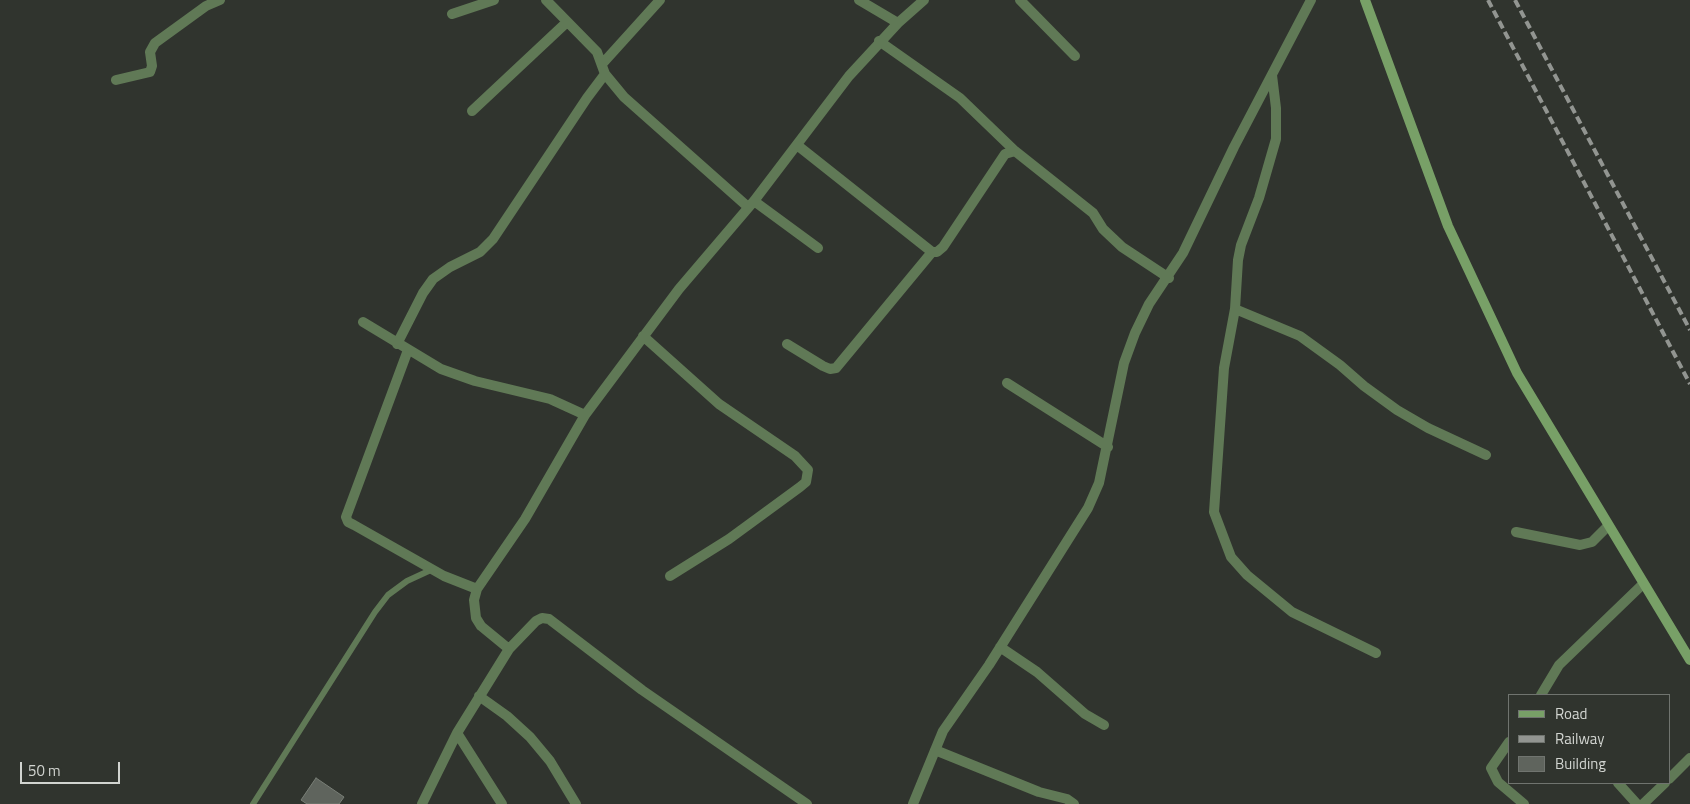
<!DOCTYPE html>
<style>
body{margin:0}
#map{position:relative;width:1690px;height:804px;overflow:hidden;background:#30342e;font-family:"Titillium Web",sans-serif}
canvas{display:block}
.legend{position:absolute;left:1508px;top:694px;width:162px;height:90px;box-sizing:border-box;background:#30342e;border:1px solid #70746f;margin:0;padding:6px 9px;list-style:none;font-size:15px;color:#d1d4d0}
.legend li{display:flex;align-items:center;gap:10px;height:25px}
.legend b{width:25px;border:1px solid #70746f}
.scale{position:absolute;left:20px;top:762px;width:100px;height:22px;box-sizing:border-box;border:2px solid #d1d4d0;border-top:0;padding-left:6px;font-size:15px;line-height:18px;white-space:nowrap;color:#d1d4d0;-webkit-text-stroke:4px #30342e;paint-order:stroke}
</style>
<div id="map">
<canvas width="1690" height="804"></canvas>
<ul class="legend">
<li><b style="height:6px;background:#78a067"></b>Road</li>
<li><b style="height:6px;background:#929591"></b>Railway</li>
<li><b style="height:14px;background:#5f645d"></b>Building</li>
</ul>
<div class="scale">50 m</div>
</div>
<script>
const ctx = document.querySelector('canvas').getContext('2d');
ctx.lineJoin = 'round';
function fillPath(path, color) { ctx.fillStyle = color; ctx.fill(path, 'evenodd'); }
const shape = rows => new Path2D(rows.map(r => 'M' + r).join(''));
function trace(path, color, width, dash) { ctx.strokeStyle = color; ctx.lineWidth = width; ctx.lineCap = dash ? 'butt' : 'round'; ctx.setLineDash(dash || []); ctx.stroke(path); }
const building = shape([
 [316,778,344,797,339,804,307,804,301,800,316,778]
]);
fillPath(building, '#5f645d');
trace(building, '#797f77', 1);
trace(shape([
 [253,804,375,612,388,595,407,581,433,569]
]), '#607956', 6);
trace(shape([
 [546,0,597,52,605,74,624,97,748,207],
 [859,0,898,23],
 [1020,0,1075,56],
 [452,14,494,0],
 [879,41,960,98,1015,151],
 [603,63,660,0],
 [1272,75,1276,108,1276,139,1259,198,1241,245,1238,260,1235,309,1224,368,1214,512,1231,557,1247,575,1292,612,1376,653],
 [116,80,150,72,152,66,150,52,155,43,206,6,220,0],
 [472,111,567,22],
 [797,145,932,252,937,252,943,247,1005,154,1015,151,1093,213,1103,229,1122,247,1169,278],
 [754,201,818,248],
 [1235,309,1300,336,1340,365,1364,386,1397,410,1428,428,1486,455],
 [363,322,441,369,475,381,550,399,585,415],
 [643,336,719,404,795,456,808,470,806,482,800,487,729,539,670,576],
 [397,344,423,293,433,279,450,267,480,252,493,239,587,98,605,74],
 [787,344,823,366,830,369,836,368,932,252],
 [408,350,346,517,348,522,354,525,444,576,477,589],
 [1007,383,1108,447],
 [1516,532,1580,545,1592,542,1608,526],
 [1000,647,1037,672,1085,714,1104,725],
 [509,649,536,621,542,618,549,619,642,690,807,804],
 [1541,695,1559,665,1643,584],
 [479,696,507,716,530,737,550,761,576,804],
 [457,733,502,804],
 [1509,742,1491,768,1498,782,1524,804],
 [935,750,1039,792,1067,799,1074,804],
 [1669,779,1690,758],
 [1618,783,1637,804],
 [422,804,457,733,509,649,481,626,476,618,474,600,477,589,525,519,585,415,679,289,754,201,849,76,898,23,924,0],
 [913,804,943,731,989,665,1088,508,1099,483,1124,363,1135,333,1149,304,1183,253,1234,147,1311,0],
 [1643,804,1665,783]
]), '#607956', 10);
trace(shape([
 [1365,0,1448,226,1517,373,1690,660]
]), '#78a067', 10);
trace(shape([
 [1488,0,1690,384],
 [1515,0,1690,330]
]), '#929591', 4, [8, 4]);
</script>
